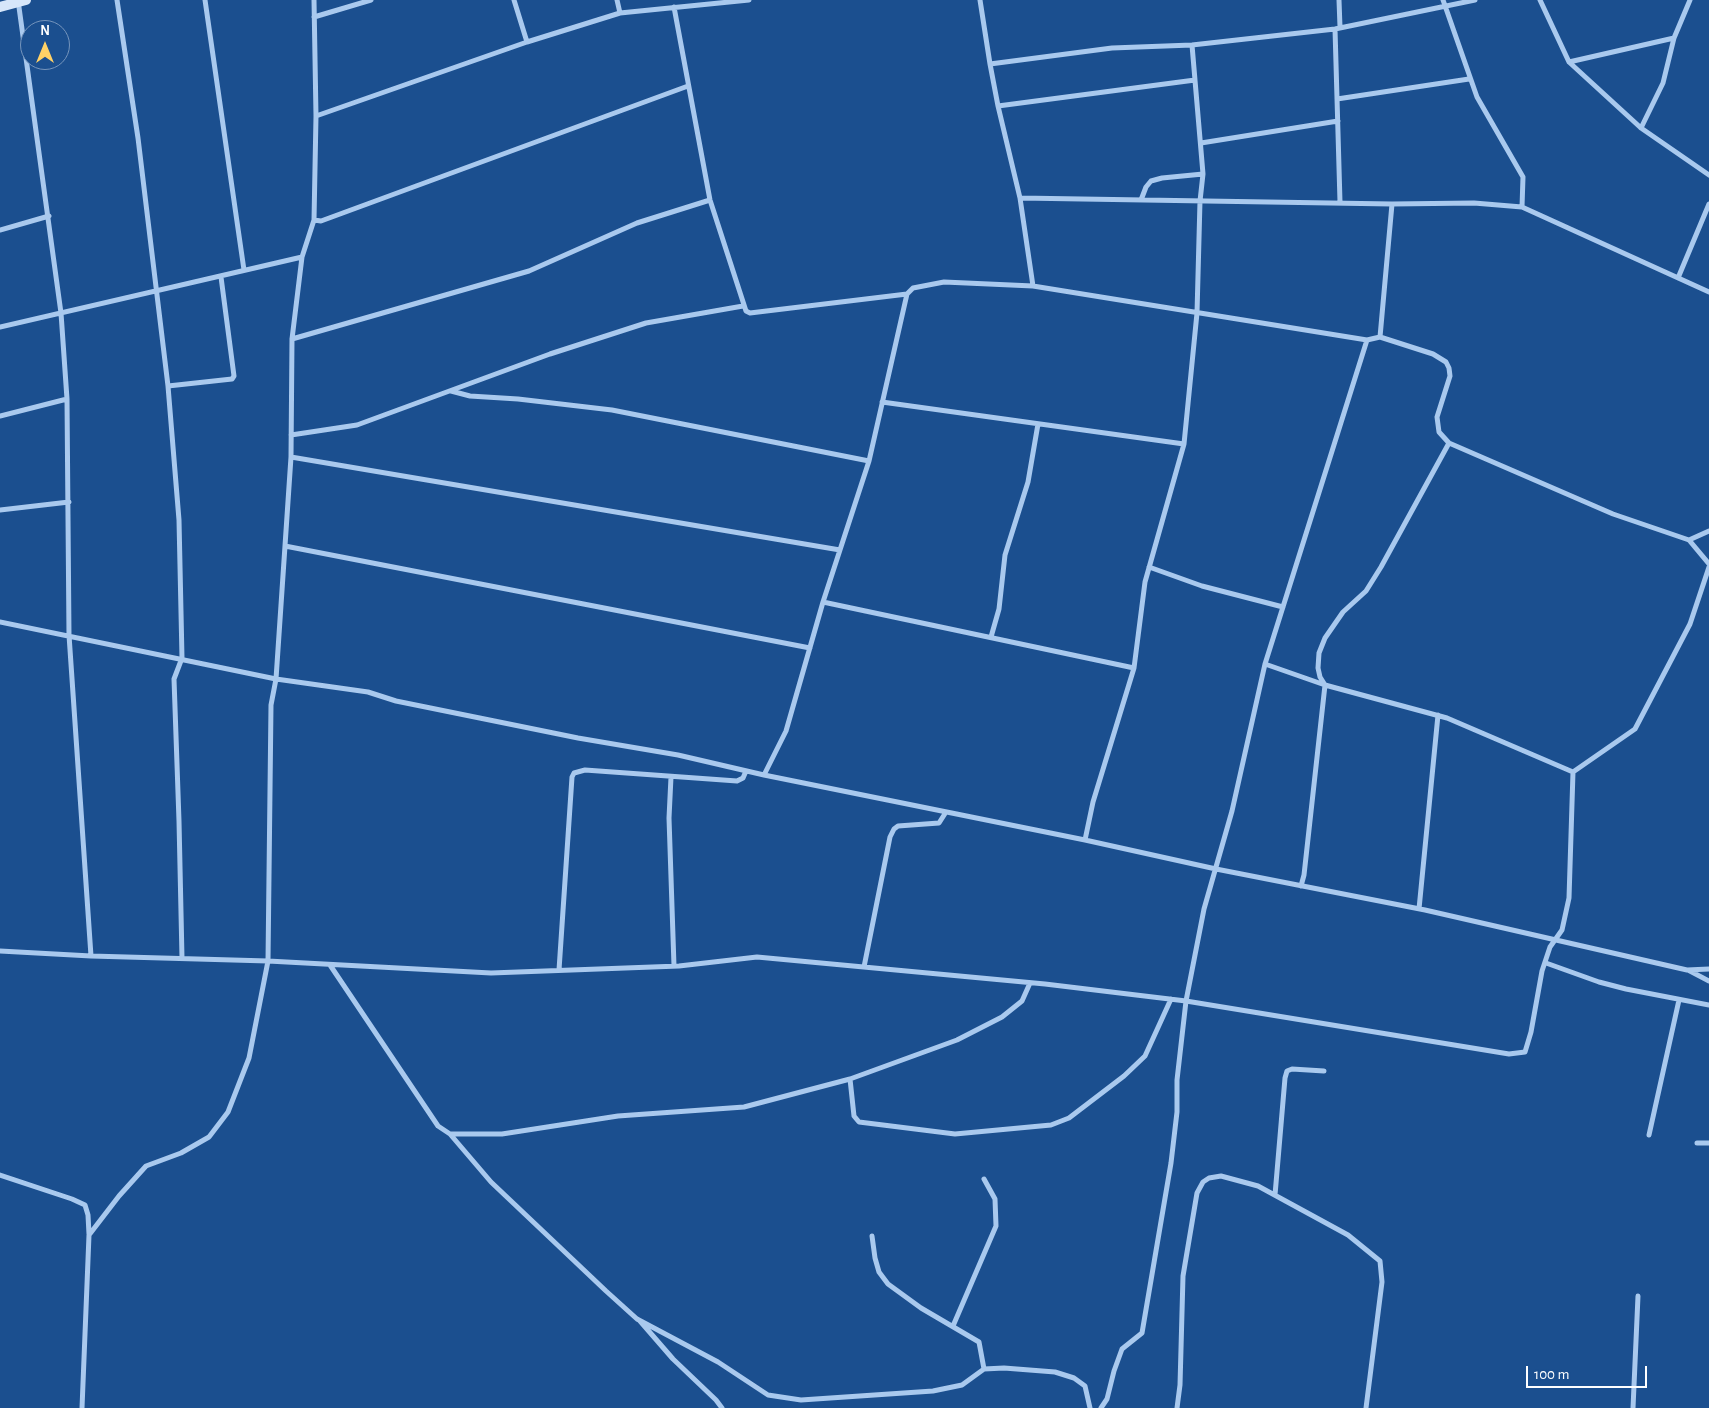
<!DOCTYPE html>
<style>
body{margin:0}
#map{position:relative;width:1709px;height:1408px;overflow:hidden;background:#1b4f8f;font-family:"Alegreya Sans",sans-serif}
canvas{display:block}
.north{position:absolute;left:20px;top:20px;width:50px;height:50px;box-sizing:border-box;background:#1b4f8f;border:1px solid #7695bc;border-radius:50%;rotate:0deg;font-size:14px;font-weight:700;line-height:20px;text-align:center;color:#fff}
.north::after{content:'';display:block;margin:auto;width:18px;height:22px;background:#ffd166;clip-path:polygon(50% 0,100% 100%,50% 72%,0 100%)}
.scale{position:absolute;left:1526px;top:1366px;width:121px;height:22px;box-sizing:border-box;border:2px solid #fff;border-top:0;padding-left:6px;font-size:15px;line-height:18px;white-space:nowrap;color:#fff;-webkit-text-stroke:4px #1b4f8f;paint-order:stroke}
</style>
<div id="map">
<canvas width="1709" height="1408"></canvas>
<div class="north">N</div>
<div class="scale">100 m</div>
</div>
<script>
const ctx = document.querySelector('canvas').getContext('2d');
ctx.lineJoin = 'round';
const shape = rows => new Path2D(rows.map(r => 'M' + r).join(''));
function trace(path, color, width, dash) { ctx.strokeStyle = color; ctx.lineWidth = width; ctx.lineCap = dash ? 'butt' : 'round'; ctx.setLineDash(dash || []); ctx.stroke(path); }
trace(shape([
 [18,0,61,313,67,399,69,635,91,956],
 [117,0,138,138,168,386,179,520,182,658,174,679,179,821,182,958],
 [205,0,244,270],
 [514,0,527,42],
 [617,0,620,13],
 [980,0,990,64,998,106,1020,198,1033,286],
 [1339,0,1340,27],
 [1443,0,1477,97,1523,177,1522,207],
 [1540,0,1569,62,1641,128,1709,175],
 [674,7,710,200,746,311,750,313,907,294],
 [314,17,371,0],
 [1335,29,1340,202],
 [1192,45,1203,174,1200,201,1197,313,1184,444,1145,582,1134,668,1093,802,1085,840,1216,869,1425,910,1687,970,1709,969],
 [1569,62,1674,38],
 [990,64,1112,48,1192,45,1335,29,1475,0],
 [1337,99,1469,79],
 [998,106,1195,80],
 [316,116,527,42,620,13,749,0],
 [1641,128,1663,83,1674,38,1690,0],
 [1201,143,1338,121],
 [1020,198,1392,204,1474,203,1522,207,1709,292],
 [1141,200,1146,187,1151,181,1162,178,1203,174],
 [314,220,321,221,688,86],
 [0,230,49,216],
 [1678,278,1709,204],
 [0,327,302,257],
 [1380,337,1392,204],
 [292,339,529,271,637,223,710,200],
 [168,386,232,379,234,376,221,277],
 [451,391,470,396,518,399,612,410,869,461],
 [882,402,1184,444],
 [0,416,67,399],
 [291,435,357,425,550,354,646,323,743,306],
 [1449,443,1381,567,1366,591,1343,612,1325,638,1319,653,1318,668,1320,677,1325,685,1447,718,1573,772],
 [291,457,840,550],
 [0,510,69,502],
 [1689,540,1709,531],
 [285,546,810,648],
 [1149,567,1202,586,1283,607],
 [823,602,1134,668],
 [0,622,276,679,368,692,396,701,578,738,678,755,764,775,786,731,823,602,869,461,907,294,913,288,944,282,1033,286,1367,340,1380,337,1433,354,1446,362,1449,368,1450,376,1437,417,1439,432,1449,443,1613,514,1689,540,1709,564],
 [991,637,999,609,1005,555,1028,482,1038,424],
 [1265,664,1325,685,1304,875,1301,886],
 [1573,772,1635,729,1690,624,1709,567],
 [764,775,1085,840],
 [671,777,669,818,674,966],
 [1419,909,1438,715],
 [0,951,91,956,268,961,491,973,679,966,757,957,1045,984,1186,1001,1509,1054,1525,1052,1531,1032,1542,971,1550,947,1562,930,1569,898,1573,772],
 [1546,963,1599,982,1626,989,1709,1005],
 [330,965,438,1126,450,1134,502,1134,618,1116,744,1107,850,1079,957,1040,1002,1017,1022,1001,1030,983],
 [864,967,890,837,894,829,898,826,939,823,946,812],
 [559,970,572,777,574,773,585,770,737,781,743,778,746,771],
 [1688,970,1709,981],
 [850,1079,854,1116,859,1122,955,1134,1051,1125,1069,1118,1124,1076,1145,1056,1171,999],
 [450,1134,491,1182,606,1291,637,1319,718,1362,768,1395,801,1400,933,1391,962,1385,984,1369,1004,1368,1055,1372,1074,1378,1085,1386,1090,1408],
 [1649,1135,1679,1000],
 [1697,1143,1709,1143],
 [0,1175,72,1199,85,1205,88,1215,89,1234],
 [1275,1195,1285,1078,1287,1071,1292,1069,1324,1071],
 [872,1236,875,1258,879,1272,888,1284,921,1308,979,1342,984,1369],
 [640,1321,673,1359,716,1400,722,1408],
 [953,1326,996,1226,995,1199,984,1179],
 [82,1408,89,1235,119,1196,146,1166,181,1153,209,1137,228,1112,249,1058,268,961,271,705,276,679,291,457,292,339,302,257,314,220,316,116,314,0],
 [1101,1408,1107,1399,1114,1371,1122,1349,1142,1333,1171,1163,1177,1112,1177,1080,1186,1001,1204,909,1232,811,1265,664,1367,340],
 [1177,1408,1180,1385,1183,1276,1197,1193,1203,1182,1209,1178,1221,1176,1258,1186,1348,1235,1380,1261,1382,1282,1366,1408],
 [1633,1408,1638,1296]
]), '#a9c9ee', 5);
trace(shape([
 [0,7,26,0]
]), '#d6e6fa', 10);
</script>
